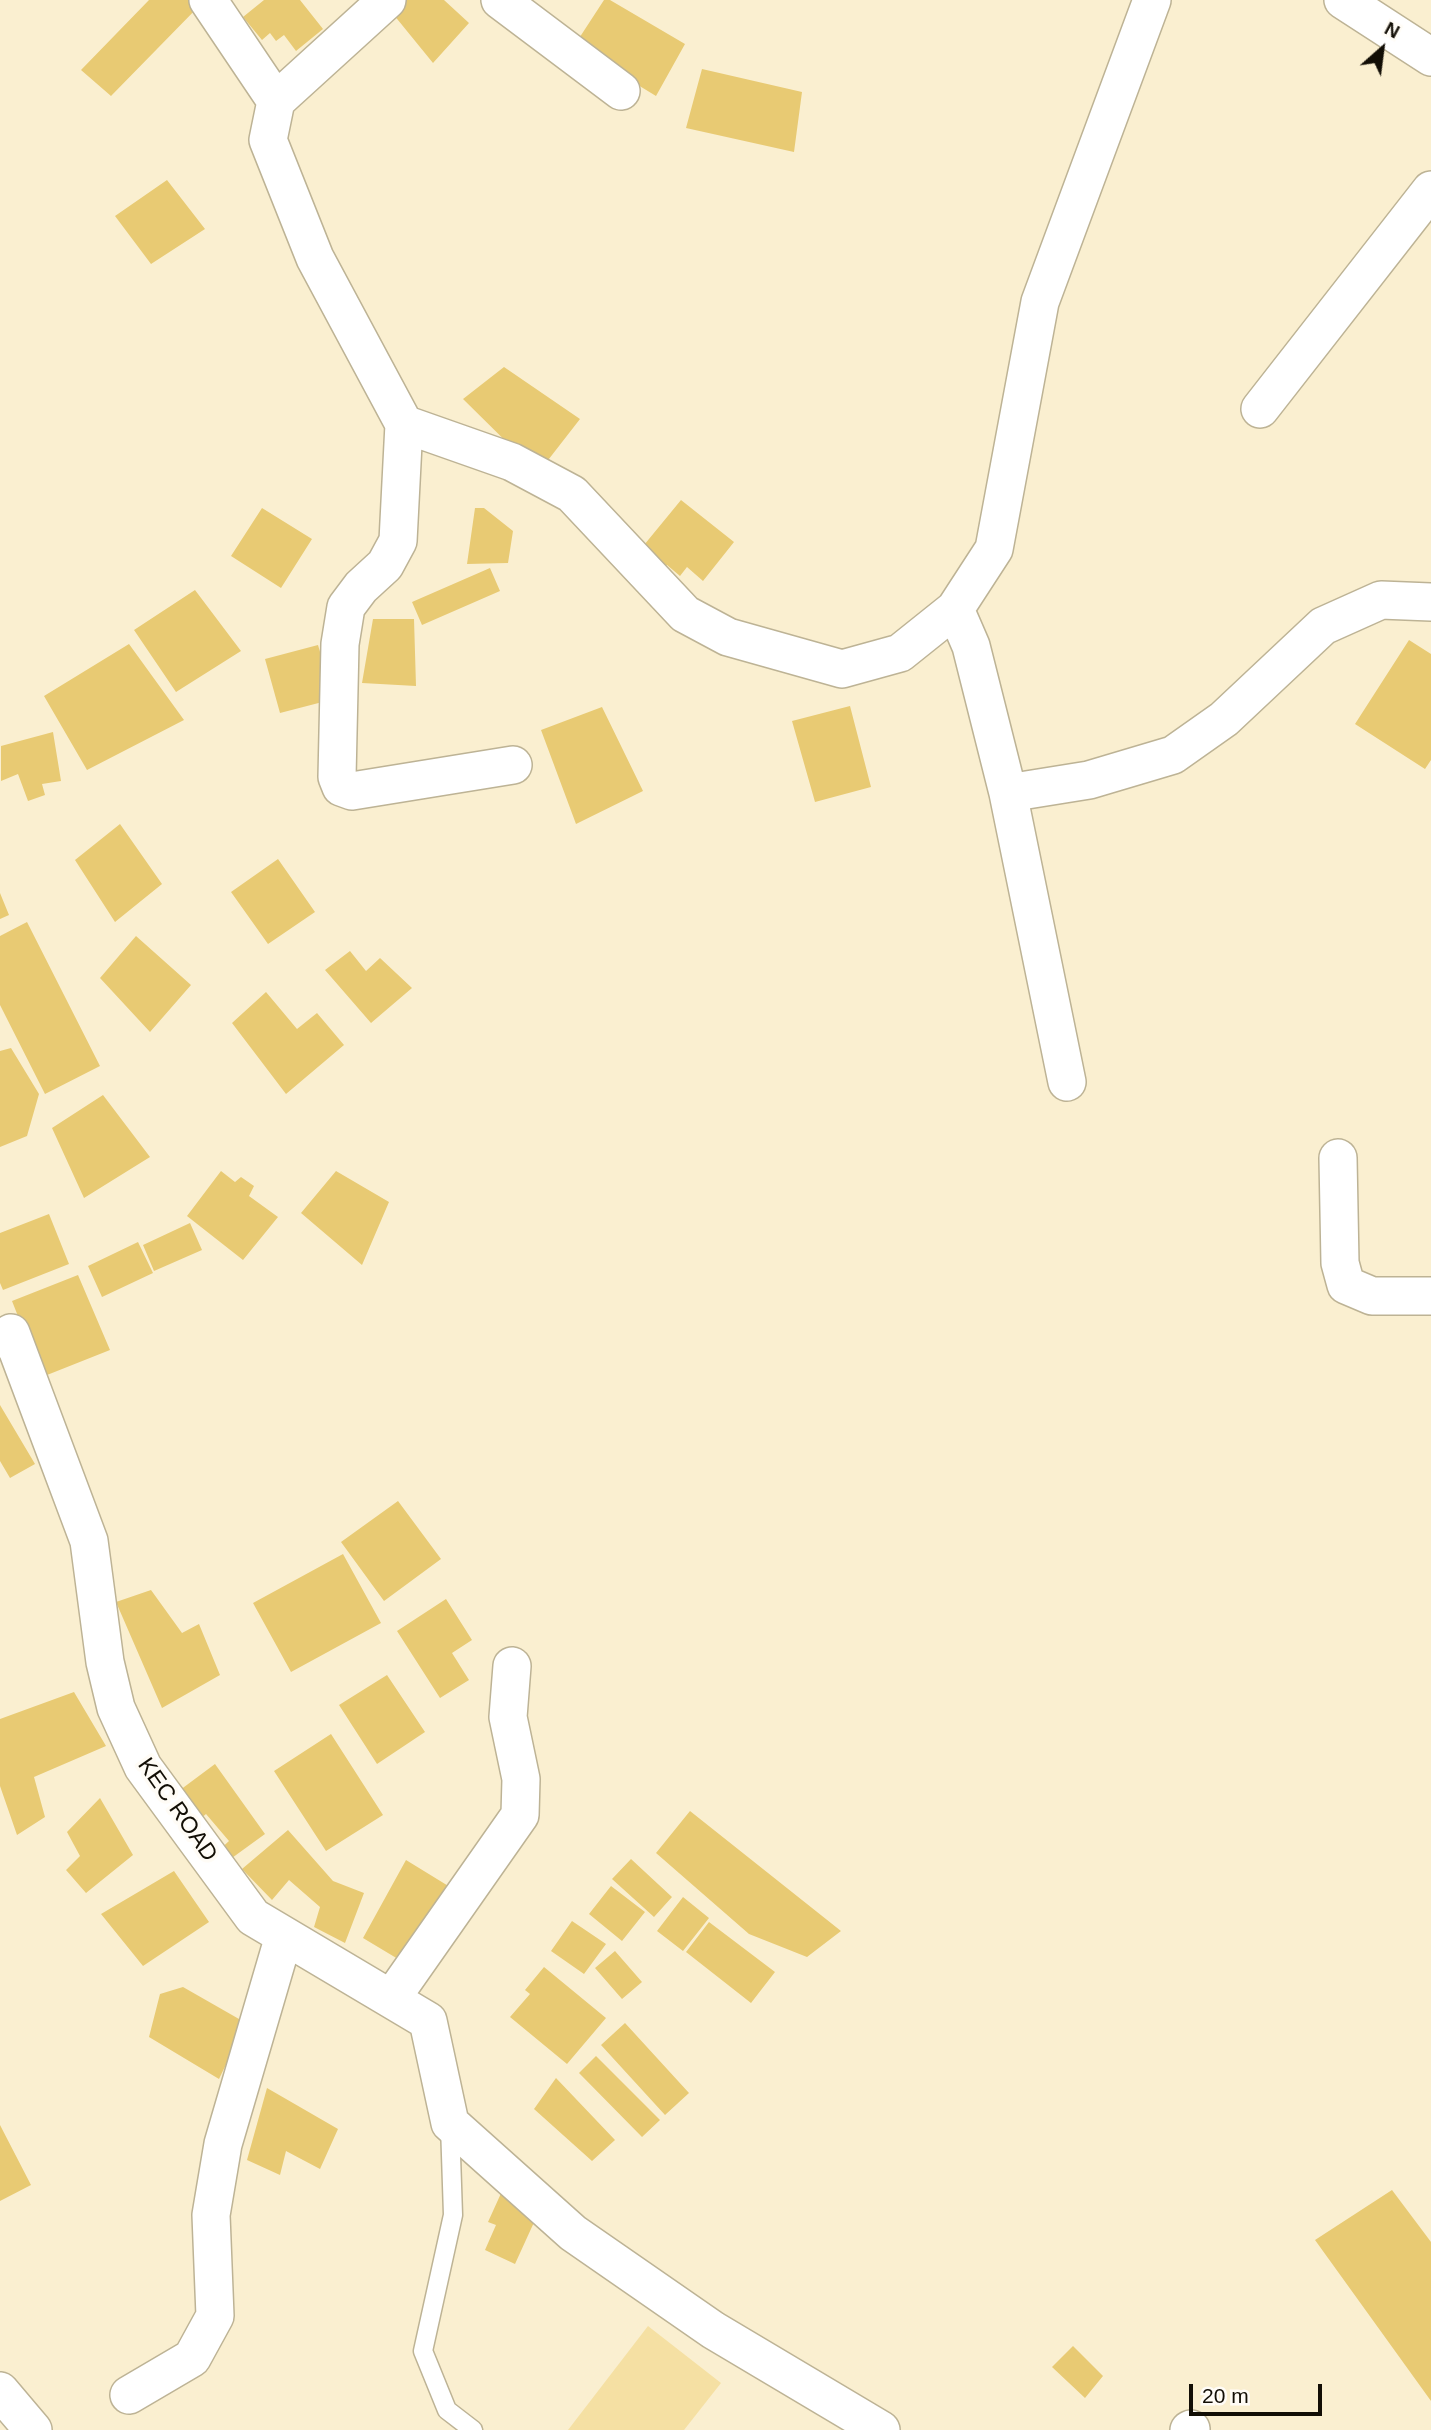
<!DOCTYPE html>
<style>
body{margin:0}
#map{position:relative;width:1431px;height:2430px;overflow:hidden;background:#faefd0;font-family:Arial,sans-serif}
canvas{display:block}
.north{position:absolute;left:1347px;top:14px;width:70px;height:70px;-webkit-text-stroke:5px #fffcf6;paint-order:stroke;rotate:28deg;font-size:19px;font-weight:700;line-height:28px;text-align:center;color:#120e05}
.north::after{content:'';display:block;margin:auto;width:24px;height:32px;background:#120e05;clip-path:polygon(50% 0,100% 100%,50% 72%,0 100%)}
.scale{position:absolute;left:1189px;top:2384px;width:133px;height:32px;box-sizing:border-box;border:4px solid #120e05;border-top:0;padding-left:9px;font-size:21px;line-height:24px;white-space:nowrap;color:#120e05;-webkit-text-stroke:5px #fffcf6;paint-order:stroke}
</style>
<div id="map">
<canvas width="1431" height="2430"></canvas>
<div class="north">N</div>
<div class="scale">20 m</div>
</div>
<script>
const ctx = document.querySelector('canvas').getContext('2d');
ctx.lineJoin = 'round';
function fillPath(path, color) { ctx.fillStyle = color; ctx.fill(path, 'evenodd'); }
const shape = rows => new Path2D(rows.map(r => 'M' + r).join(''));
function trace(path, color, width, dash) { ctx.strokeStyle = color; ctx.lineWidth = width; ctx.lineCap = dash ? 'butt' : 'round'; ctx.setLineDash(dash || []); ctx.stroke(path); }
function write(font, color, halo, rows, align = 'center') {
  ctx.font = font + ' Arial,sans-serif'; ctx.lineWidth = 7; ctx.setLineDash([]); ctx.textBaseline = 'middle'; ctx.strokeStyle = halo; ctx.fillStyle = color; for (const [text, x, y, turn = 0] of rows) {
    ctx.save(); ctx.translate(x, y); ctx.rotate((+turn || 0) * Math.PI / 180); ctx.textAlign = isNaN(turn) ? turn : align; if (halo) ctx.strokeText(text, 0, 0); ctx.fillText(text, 0, 0); ctx.restore();
  }
}
fillPath(shape([
 [648,2326,721,2383,684,2430,568,2430]
]), '#f5e0a3');
fillPath(shape([
 [149,0,199,0,202,3,111,96,81,70],
 [264,0,300,0,323,29,296,51,284,35,276,41,270,33,262,40,243,17],
 [397,0,444,0,469,23,433,63,389,9],
 [604,0,610,0,685,44,656,96,574,46],
 [702,69,802,92,794,152,686,128],
 [167,180,205,229,151,264,115,216],
 [504,367,580,419,538,473,463,399],
 [681,500,734,542,703,581,687,567,680,576,667,565,659,574,635,556],
 [262,508,312,539,281,588,231,556],
 [475,508,484,508,513,531,508,563,467,564],
 [490,568,500,591,422,625,412,602],
 [195,590,241,651,176,692,134,630],
 [373,619,414,619,416,686,362,683],
 [1409,640,1431,654,1431,760,1425,769,1355,724],
 [129,644,184,720,87,770,44,696],
 [318,645,334,699,280,713,265,659],
 [850,706,871,787,815,802,792,721],
 [602,707,643,791,576,824,541,730],
 [53,732,61,781,42,784,45,795,28,801,18,774,1,781,1,746],
 [120,824,162,884,115,922,75,860],
 [278,859,315,912,268,944,231,892],
 [0,893,9,915,0,919],
 [27,922,100,1066,45,1094,0,1005,0,936],
 [136,936,191,985,150,1032,100,978],
 [350,951,366,971,380,958,412,988,371,1023,325,970],
 [266,992,297,1029,317,1013,344,1045,286,1094,232,1023],
 [11,1048,39,1094,27,1136,0,1147,0,1051],
 [103,1095,150,1157,84,1198,52,1128],
 [221,1171,235,1182,241,1177,254,1186,249,1196,278,1217,243,1260,187,1216],
 [336,1171,389,1202,362,1265,301,1213],
 [49,1214,69,1264,3,1290,0,1283,0,1233],
 [190,1223,202,1250,154,1271,143,1245],
 [138,1242,153,1273,102,1297,88,1266],
 [78,1275,110,1350,42,1377,12,1301],
 [0,1405,35,1464,10,1478,0,1461],
 [398,1501,441,1559,384,1601,341,1542],
 [343,1554,381,1623,291,1672,253,1603],
 [151,1590,182,1633,199,1624,220,1675,162,1708,116,1602],
 [446,1599,472,1640,452,1653,469,1680,440,1698,397,1631],
 [387,1675,425,1732,377,1764,339,1705],
 [74,1692,106,1746,34,1777,45,1817,17,1835,0,1786,0,1719],
 [331,1734,383,1815,326,1851,274,1771],
 [215,1764,265,1834,225,1863,215,1854,229,1841,206,1814,193,1825,172,1796],
 [100,1798,133,1855,86,1893,66,1870,80,1856,67,1832],
 [690,1811,841,1931,807,1957,749,1934,656,1853],
 [288,1830,333,1881,364,1893,345,1943,314,1927,320,1907,289,1880,272,1900,242,1869],
 [631,1859,672,1897,654,1917,612,1879],
 [406,1860,450,1887,408,1965,363,1938],
 [174,1871,209,1922,143,1966,101,1914],
 [611,1886,645,1912,622,1941,589,1914],
 [683,1897,709,1918,683,1951,657,1931],
 [572,1921,606,1944,584,1974,551,1951],
 [709,1922,775,1972,751,2003,686,1952],
 [615,1951,642,1982,622,1999,595,1968],
 [544,1967,606,2018,567,2064,510,2017,530,1994,525,1990],
 [183,1987,246,2023,219,2079,149,2037,160,1994],
 [625,2023,689,2093,665,2115,601,2045],
 [596,2056,660,2120,642,2137,579,2073],
 [556,2078,615,2140,592,2161,534,2109],
 [267,2088,338,2129,320,2169,286,2151,280,2175,247,2160],
 [0,2125,31,2185,0,2201],
 [503,2189,541,2207,515,2264,485,2250,496,2225,488,2222],
 [1392,2190,1431,2242,1431,2401,1315,2240],
 [1073,2346,1103,2376,1085,2398,1052,2367]
]), '#e8ca73');
const service = shape([
 [450,2125,453,2215,423,2351,447,2410,473,2430]
]);
const minor = shape([
 [208,0,276,101],
 [387,0,276,101,268,140,315,258,404,424,398,541,385,565,361,587,346,607,340,644,337,777,341,787,352,791,513,765],
 [500,0,621,91],
 [1343,0,1431,57],
 [1260,409,1431,190],
 [404,424,512,462,572,494,685,614,728,637,842,669,900,653,955,609,994,549,1040,302,1152,0],
 [955,609,971,646,1008,793,1067,1082],
 [1008,793,1089,780,1173,755,1224,719,1323,626,1381,600,1431,602],
 [1338,1158,1340,1263,1346,1285,1372,1296,1431,1296],
 [0,1339,11,1333,89,1541,105,1662,116,1708,143,1767,253,1917,428,2021,450,2123,573,2233,713,2330,881,2430],
 [391,1999,520,1815,521,1779,508,1717,512,1666],
 [0,2391,33,2430],
 [129,2395,192,2358,215,2316,211,2215,223,2144,284,1936],
 [1189,2430,1191,2429]
]);
trace(service, '#bdb395', 21);
trace(minor, '#bdb395', 40);
trace(service, '#fff', 18);
trace(minor, '#fff', 37);
write('23px', '#120e05', '#fffcf6', [
 ["KEC ROAD",177,1810,55]
]);
</script>
